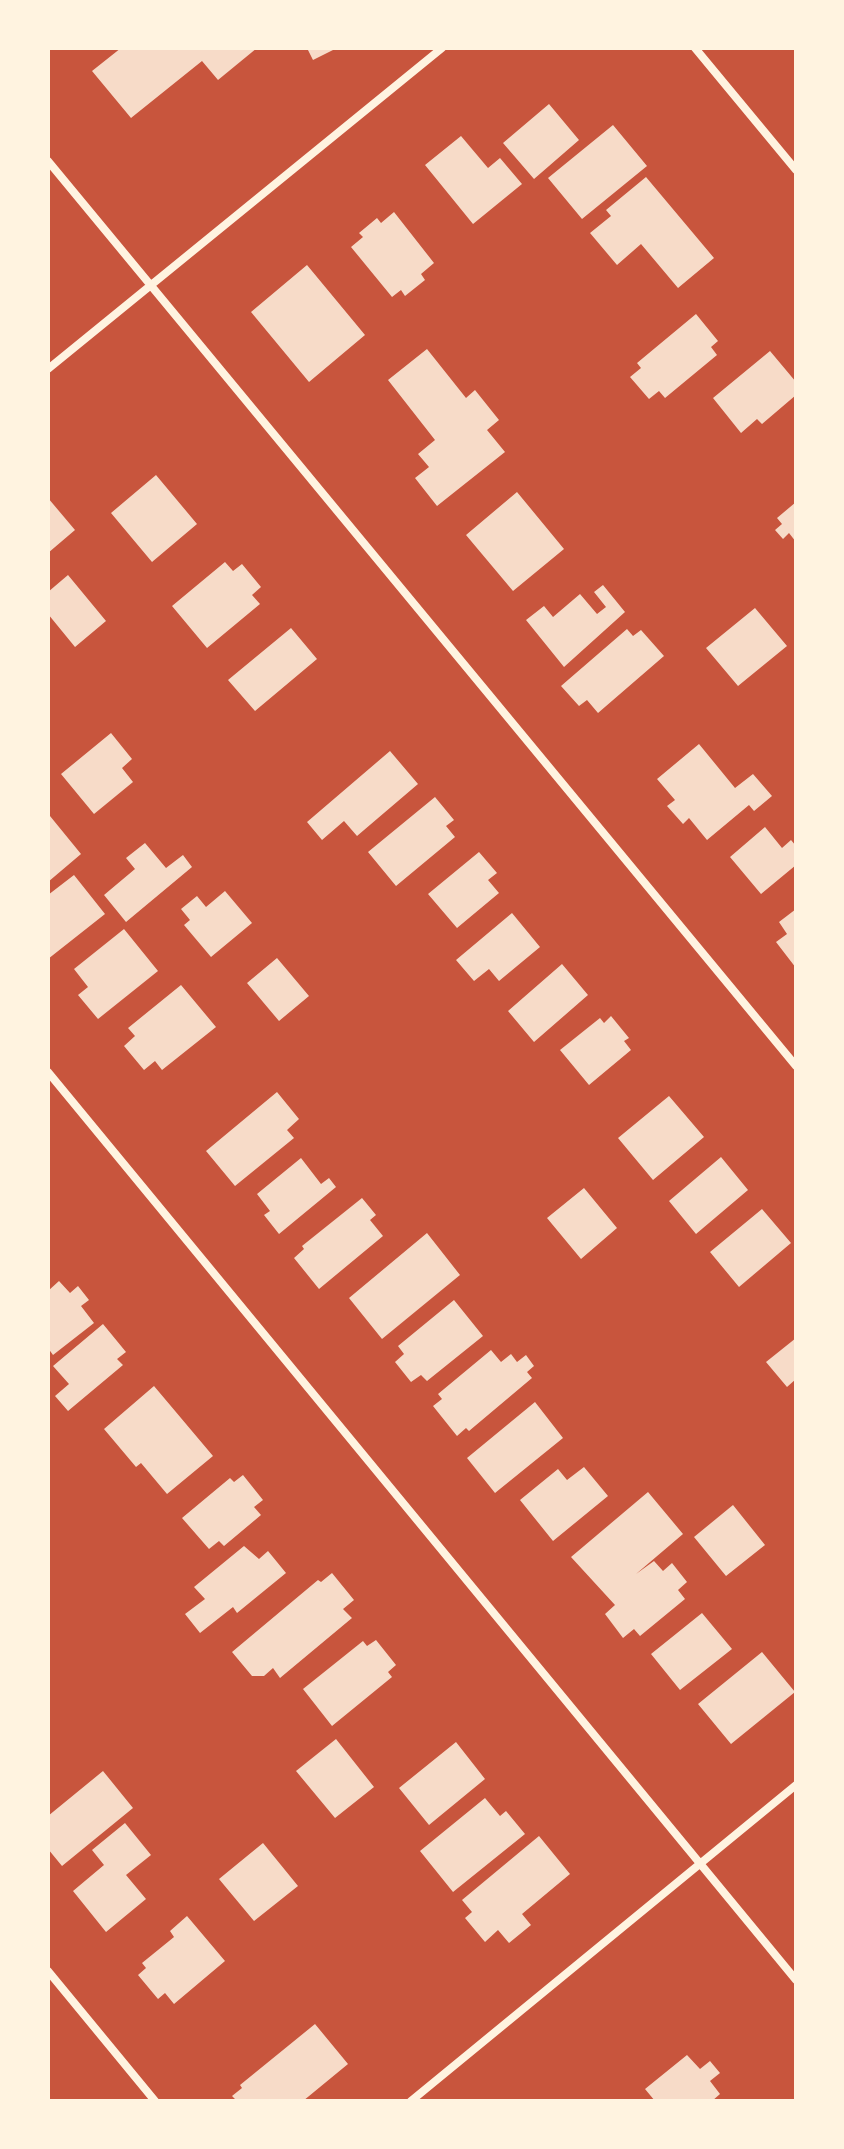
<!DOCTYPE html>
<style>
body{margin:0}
#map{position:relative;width:844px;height:2149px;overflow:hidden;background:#c8553d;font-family:"Fira Sans Condensed",sans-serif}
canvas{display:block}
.frame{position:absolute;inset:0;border:50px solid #fff3e0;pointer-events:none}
</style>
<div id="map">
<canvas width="844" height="2149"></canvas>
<div class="frame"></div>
</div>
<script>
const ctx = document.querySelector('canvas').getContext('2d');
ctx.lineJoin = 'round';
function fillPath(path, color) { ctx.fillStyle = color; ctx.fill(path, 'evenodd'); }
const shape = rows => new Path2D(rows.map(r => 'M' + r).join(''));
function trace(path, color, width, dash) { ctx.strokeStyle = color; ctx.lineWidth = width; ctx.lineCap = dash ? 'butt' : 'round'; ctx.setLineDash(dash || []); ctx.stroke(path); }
fillPath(shape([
 [121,48,257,48,218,80,202,61,131,118,92,71],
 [307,48,337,48,313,60],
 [549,104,579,140,534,179,503,143],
 [613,125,647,166,582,219,548,178],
 [461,136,488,168,500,158,522,184,473,224,425,165],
 [646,177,714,258,678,288,641,244,617,265,590,233,611,216,606,210],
 [394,212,434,263,421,274,425,280,405,296,401,290,392,297,351,247,363,237,359,233,377,218,381,223],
 [307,265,365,335,309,382,251,312],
 [696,314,718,341,711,347,717,355,665,398,659,391,649,399,630,377,641,368,637,363],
 [427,349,466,398,475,390,499,420,487,430,505,452,437,506,415,478,429,467,418,454,435,440,388,380],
 [770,351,796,382,796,395,762,424,757,419,741,433,713,398],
 [156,475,197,524,152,562,111,513],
 [517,492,564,549,513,591,466,535],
 [48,498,75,530,48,553],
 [796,502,796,542,789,533,783,539,775,530,782,524,777,518],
 [225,562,233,571,242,564,261,587,252,595,260,604,207,648,172,606],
 [68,575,106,621,75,647,48,614,48,592],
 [603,585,625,612,564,667,526,620,544,606,553,617,580,594,597,614,606,607,594,592],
 [755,608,787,646,738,686,706,648],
 [291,628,317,659,255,711,228,680],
 [627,629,633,636,641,630,664,656,598,713,587,700,579,706,561,686],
 [111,733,132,759,122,768,133,782,94,814,61,774],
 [699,744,735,788,753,774,772,796,754,811,749,805,707,840,689,818,683,824,667,806,675,800,657,779],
 [390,751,418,784,357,836,344,821,322,840,307,822],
 [435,797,454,820,446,826,455,837,396,886,368,852],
 [50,816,81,854,48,882,48,818],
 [765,827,782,848,791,840,796,846,796,865,761,894,730,857],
 [145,843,166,868,183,855,192,867,126,922,104,895,135,869,126,858],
 [479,852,497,873,488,880,499,893,457,928,428,894],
 [74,875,105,914,48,959,48,895],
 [225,891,252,923,211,957,184,925,190,920,181,909,197,896,206,907],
 [796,909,796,968,776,942,787,934,779,922],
 [512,913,540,947,499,981,489,969,474,981,456,960],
 [124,929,158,971,98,1019,78,995,88,987,74,969],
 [277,958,309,996,279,1021,247,983],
 [562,964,588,995,534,1042,508,1011],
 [181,985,216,1027,162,1070,155,1061,144,1070,124,1046,135,1036,128,1028],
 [611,1016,629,1038,624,1041,631,1050,589,1085,560,1050,600,1018,604,1023],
 [277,1092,299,1119,287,1130,294,1138,235,1186,206,1151],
 [669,1096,704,1137,653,1180,618,1138],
 [721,1157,748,1190,696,1234,669,1201],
 [301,1158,321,1184,329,1178,336,1187,279,1234,264,1215,270,1211,257,1194],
 [584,1188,617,1228,581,1259,547,1218],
 [362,1198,376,1215,370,1220,383,1236,319,1289,294,1258,304,1249,302,1246],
 [762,1209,791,1243,739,1287,710,1252],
 [427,1233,460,1275,382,1339,349,1298],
 [59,1281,70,1293,78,1286,89,1300,81,1306,94,1323,53,1355,48,1348,48,1291],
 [454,1300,483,1336,427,1381,421,1375,411,1382,395,1362,404,1354,398,1346],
 [103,1324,126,1352,117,1359,123,1365,68,1411,55,1396,69,1384,53,1366],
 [796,1338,796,1379,787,1387,766,1362],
 [491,1350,501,1362,511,1354,517,1362,526,1355,534,1366,527,1372,532,1378,469,1431,466,1428,457,1436,433,1406,442,1399,438,1394],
 [154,1386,213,1456,167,1494,141,1463,136,1467,104,1429],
 [535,1402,563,1438,495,1493,467,1458],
 [584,1467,608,1496,553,1541,520,1500,558,1469,567,1480],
 [243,1475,263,1500,254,1507,261,1515,224,1546,219,1541,209,1549,182,1518,230,1478,234,1482],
 [648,1492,683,1534,636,1574,654,1561,663,1571,672,1563,687,1582,678,1590,685,1599,640,1636,634,1629,623,1638,605,1614,615,1605,571,1557],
 [733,1505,765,1545,726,1576,694,1537],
 [244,1546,259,1559,268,1551,286,1573,237,1613,233,1607,200,1633,185,1614,205,1599,194,1587],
 [332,1573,354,1600,343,1609,352,1618,280,1678,273,1668,264,1676,252,1676,232,1652,318,1580,321,1582],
 [702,1613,732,1649,680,1690,651,1654],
 [376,1640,396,1665,388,1672,392,1677,332,1726,303,1689,363,1641,367,1646],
 [762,1652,795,1692,731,1744,698,1704],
 [336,1739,374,1787,335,1818,296,1771],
 [456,1742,485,1779,429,1825,399,1788],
 [103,1771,133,1808,62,1866,48,1849,48,1816],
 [485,1798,500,1816,506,1811,525,1834,453,1892,420,1851],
 [125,1823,151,1855,126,1875,146,1899,106,1932,73,1891,104,1865,92,1850],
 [539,1836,570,1874,522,1914,531,1925,509,1943,498,1930,485,1942,465,1918,472,1912,462,1900],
 [263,1843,298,1886,254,1921,219,1879],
 [187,1916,225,1961,174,2004,165,1993,158,1999,138,1975,146,1968,142,1963,174,1937,170,1931],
 [315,2024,348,2064,303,2101,237,2101,232,2096,242,2088,240,2085],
 [687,2055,700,2069,710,2061,720,2073,710,2081,720,2094,712,2101,655,2101,645,2089]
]), '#f7dbc8');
trace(shape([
 [695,48,796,170],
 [48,161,796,1066],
 [48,369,442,48],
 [48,1072,796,1980],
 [48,1971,155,2101],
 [411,2101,796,1785]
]), '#fff3e0', 8);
</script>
